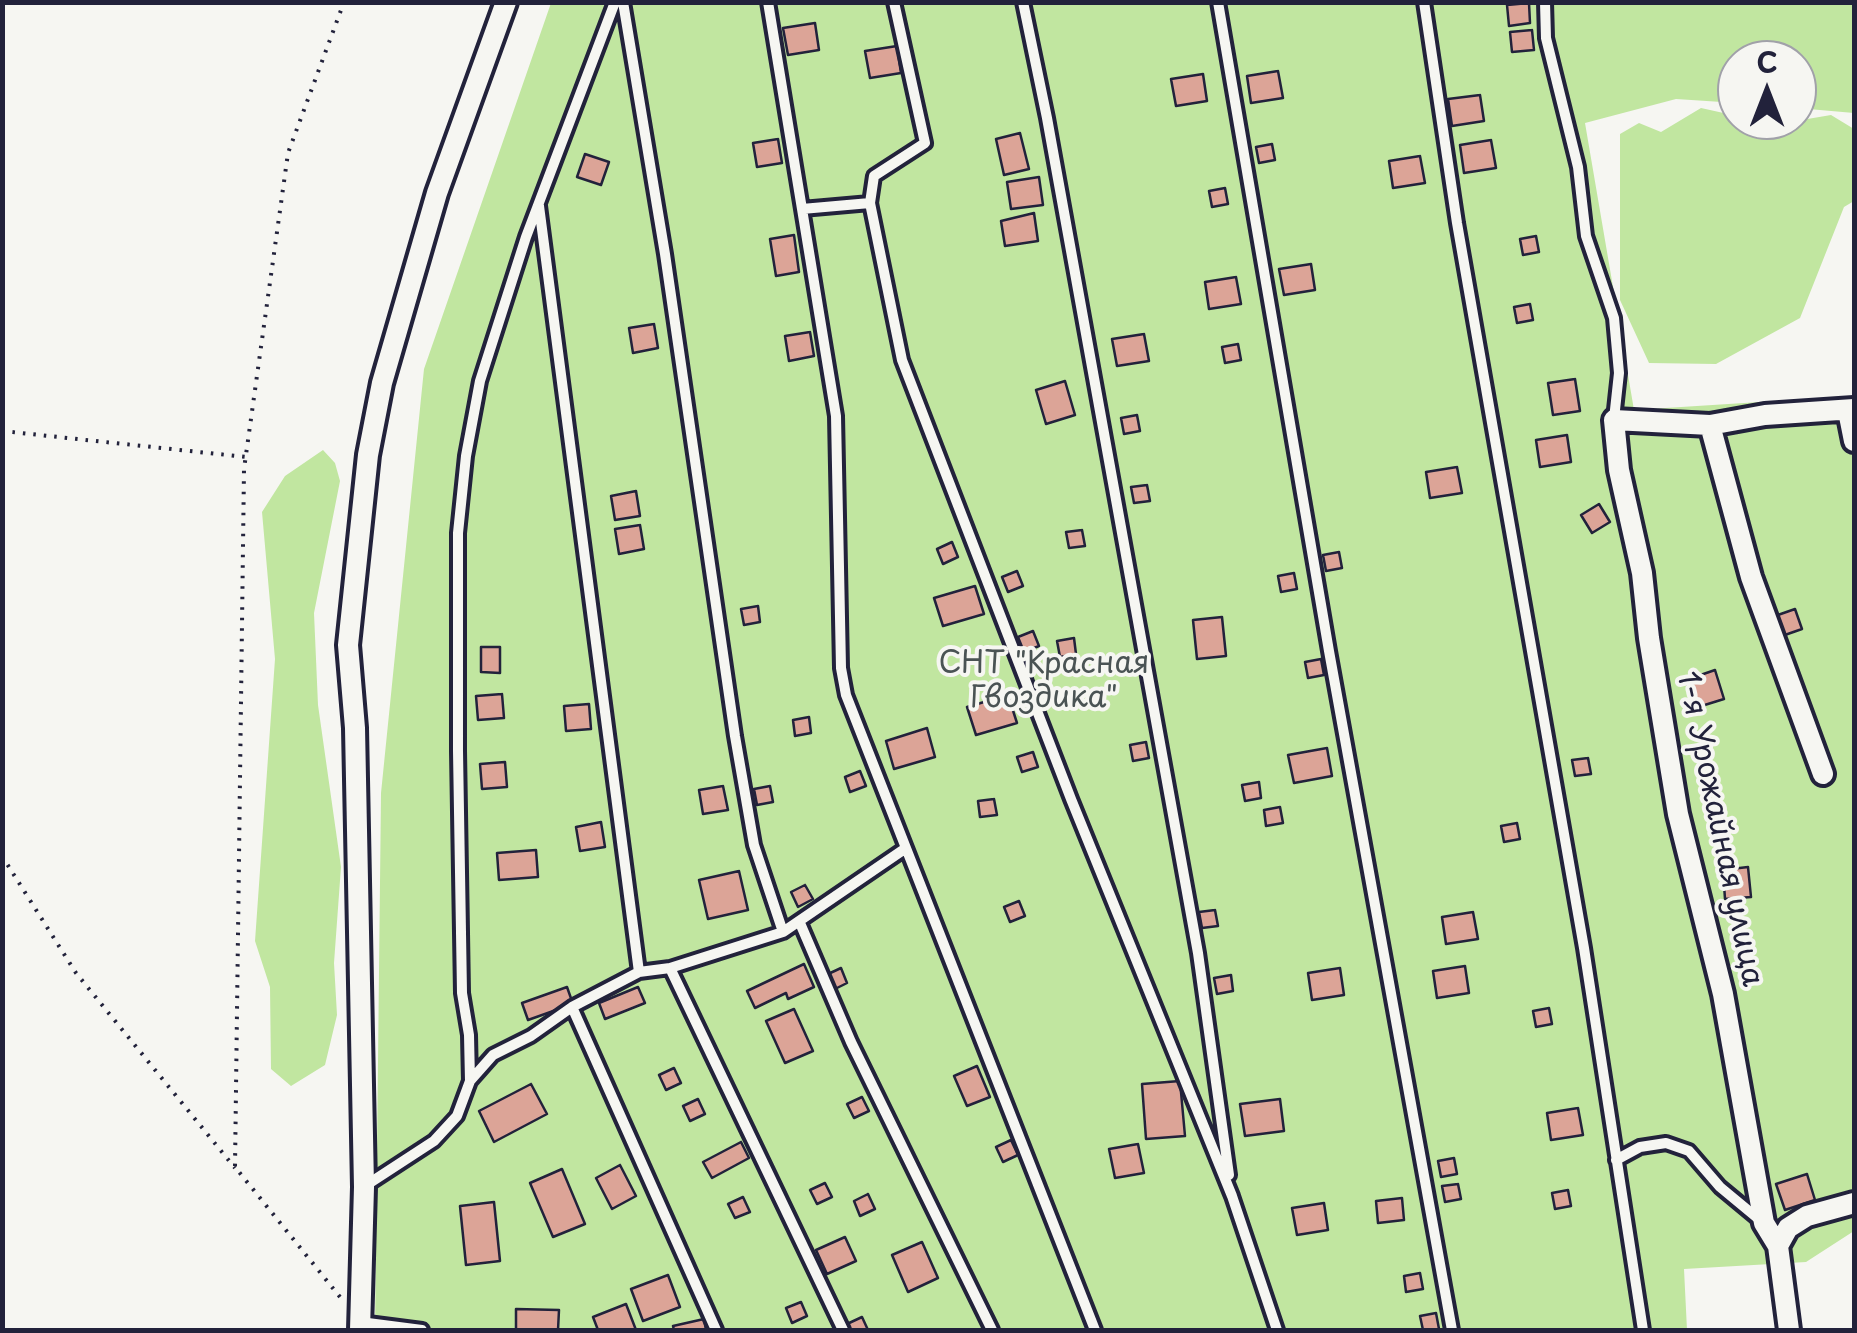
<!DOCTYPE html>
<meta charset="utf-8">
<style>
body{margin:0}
#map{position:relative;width:1857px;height:1333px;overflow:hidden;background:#f6f6f2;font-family:"Playpen Sans",sans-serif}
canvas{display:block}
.frame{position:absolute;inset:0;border:5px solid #22223b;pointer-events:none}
.north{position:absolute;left:1717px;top:40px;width:100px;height:100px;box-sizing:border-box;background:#f6f6f2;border:2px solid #a1a1a9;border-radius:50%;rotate:0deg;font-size:28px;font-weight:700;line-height:40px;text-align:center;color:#22223b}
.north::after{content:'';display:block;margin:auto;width:35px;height:45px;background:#22223b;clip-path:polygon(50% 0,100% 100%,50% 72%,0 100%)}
</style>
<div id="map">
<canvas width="1857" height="1333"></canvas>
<div class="frame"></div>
<div class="north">С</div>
</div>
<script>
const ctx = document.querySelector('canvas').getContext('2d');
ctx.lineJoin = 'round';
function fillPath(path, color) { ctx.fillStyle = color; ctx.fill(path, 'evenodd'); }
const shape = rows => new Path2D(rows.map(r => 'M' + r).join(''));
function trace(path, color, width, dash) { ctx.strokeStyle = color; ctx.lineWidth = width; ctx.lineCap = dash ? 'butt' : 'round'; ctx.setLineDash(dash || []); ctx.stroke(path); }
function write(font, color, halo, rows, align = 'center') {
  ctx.font = font + ' "Playpen Sans",sans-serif'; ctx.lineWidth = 8; ctx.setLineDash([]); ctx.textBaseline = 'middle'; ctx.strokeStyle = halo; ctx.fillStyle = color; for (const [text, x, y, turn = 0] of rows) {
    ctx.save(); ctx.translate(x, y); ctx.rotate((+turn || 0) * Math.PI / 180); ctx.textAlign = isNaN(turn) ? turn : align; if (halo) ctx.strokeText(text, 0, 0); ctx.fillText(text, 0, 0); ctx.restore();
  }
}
fillPath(shape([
 [551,3,1854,3,1854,113,1797,108,1797,60,1737,60,1737,103,1676,99,1585,123,1634,410,1854,396,1854,1231,1806,1262,1684,1269,1687,1330,375,1330,381,793,424,369],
 [1701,108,1737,116,1737,120,1778,124,1831,115,1854,129,1854,201,1844,207,1800,318,1716,364,1649,363,1620,300,1620,134,1639,123,1661,132],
 [323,450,335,463,340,481,314,613,318,705,341,867,334,963,337,1015,325,1065,291,1086,271,1069,270,987,255,941,275,659,262,512,285,476]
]), '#c1e6a0');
const building = shape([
 [1529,3,1530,23,1509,26,1507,5,1529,3],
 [815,23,819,50,788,55,783,28,815,23],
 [1532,30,1534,50,1512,52,1510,32,1532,30],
 [897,46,901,73,870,78,865,51,897,46],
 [1278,71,1283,98,1251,103,1247,76,1278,71],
 [1203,74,1207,101,1176,106,1171,79,1203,74],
 [1480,95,1484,121,1452,126,1448,99,1480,95],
 [1020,133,1029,169,1004,175,996,139,1020,133],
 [778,139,782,163,757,167,753,143,778,139],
 [1491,140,1496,168,1464,173,1460,145,1491,140],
 [1272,144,1275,160,1259,163,1256,147,1272,144],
 [585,154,609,162,601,185,577,177,585,154],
 [1420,156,1425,183,1393,188,1389,161,1420,156],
 [1039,177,1043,205,1011,209,1007,182,1039,177],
 [1225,188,1228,204,1212,207,1209,191,1225,188],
 [1034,213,1038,241,1005,246,1001,221,1034,213],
 [794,235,799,272,776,276,770,239,794,235],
 [1536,236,1539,252,1523,255,1520,239,1536,236],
 [1311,264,1315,290,1284,295,1279,269,1311,264],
 [1236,277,1241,304,1209,309,1205,282,1236,277],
 [1530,304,1533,320,1517,323,1514,307,1530,304],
 [654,324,658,348,633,353,629,328,654,324],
 [810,332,814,356,789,361,785,336,810,332],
 [1144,334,1149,361,1117,366,1112,339,1144,334],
 [1238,344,1241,360,1225,363,1222,347,1238,344],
 [1575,379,1580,411,1553,415,1548,383,1575,379],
 [1065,381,1075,415,1046,424,1036,390,1065,381],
 [1137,415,1140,431,1124,434,1121,418,1137,415],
 [1567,435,1571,462,1540,467,1536,440,1567,435],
 [1457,467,1462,493,1430,498,1426,472,1457,467],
 [1147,485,1150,501,1134,503,1131,487,1147,485],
 [636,491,640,516,615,520,611,496,636,491],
 [1599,504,1610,522,1592,533,1581,515,1599,504],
 [640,525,644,549,619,554,615,529,640,525],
 [1082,530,1085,546,1069,548,1066,532,1082,530],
 [952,542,958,557,943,564,937,549,952,542],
 [1339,552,1342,568,1326,571,1323,555,1339,552],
 [1017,571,1023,586,1008,592,1002,577,1017,571],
 [1294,573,1297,589,1281,592,1278,576,1294,573],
 [975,586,984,614,943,626,934,598,975,586],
 [758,606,760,622,744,625,741,609,758,606],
 [1795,609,1802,629,1782,636,1775,616,1795,609],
 [1222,617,1226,656,1197,659,1193,620,1222,617],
 [1033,631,1039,646,1024,652,1018,637,1033,631],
 [1074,638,1076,654,1060,657,1057,641,1074,638],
 [481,647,500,647,500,673,481,672,481,647],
 [1321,659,1324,675,1308,678,1305,662,1321,659],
 [1715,670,1724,699,1695,708,1686,680,1715,670],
 [502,694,504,718,478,720,476,696,502,694],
 [1008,695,1017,723,976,735,967,707,1008,695],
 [589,704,591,729,566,731,564,706,589,704],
 [809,717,811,733,795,736,793,720,809,717],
 [927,728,935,757,894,769,886,741,927,728],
 [1146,742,1149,758,1133,761,1130,745,1146,742],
 [1327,748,1332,776,1294,783,1288,755,1327,748],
 [1033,752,1038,767,1022,772,1017,757,1033,752],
 [1588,758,1591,774,1575,776,1572,760,1588,758],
 [505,762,507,787,482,789,480,764,505,762],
 [860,771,866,786,850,792,845,777,860,771],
 [1259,782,1261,798,1245,801,1242,785,1259,782],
 [723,786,728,810,703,814,699,790,723,786],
 [770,786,773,802,757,805,754,789,770,786],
 [994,799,997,815,980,817,978,801,994,799],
 [1280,807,1283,823,1266,826,1264,810,1280,807],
 [601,822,605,847,580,851,576,827,601,822],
 [1517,823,1520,839,1504,842,1501,826,1517,823],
 [536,850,538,877,499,880,497,853,536,850],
 [1748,867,1751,897,1725,899,1723,870,1748,867],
 [739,871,748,910,708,919,699,880,739,871],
 [805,885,813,899,798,907,791,892,805,885],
 [1019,901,1025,916,1010,922,1004,907,1019,901],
 [1215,910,1218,926,1202,928,1199,912,1215,910],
 [1473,912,1478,939,1446,944,1442,917,1473,912],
 [804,964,814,987,788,999,786,993,755,1008,747,991,804,964],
 [1465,966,1469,993,1437,998,1433,971,1465,966],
 [841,968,847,983,833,990,826,975,841,968],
 [1340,968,1344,995,1312,1000,1308,973,1340,968],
 [1231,975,1233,991,1217,994,1214,978,1231,975],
 [567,987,573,1004,528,1020,522,1003,567,987],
 [638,987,645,1003,605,1019,599,1003,638,987],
 [1549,1008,1552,1024,1536,1027,1533,1011,1549,1008],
 [794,1009,813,1051,785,1063,766,1021,794,1009],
 [977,1066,990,1097,967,1106,954,1076,977,1066],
 [674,1068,681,1083,666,1090,659,1075,674,1068],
 [1180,1081,1185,1136,1146,1139,1142,1084,1180,1081],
 [531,1084,547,1114,494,1142,479,1111,531,1084],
 [862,1097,869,1111,854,1118,847,1104,862,1097],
 [698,1099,705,1114,690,1121,683,1106,698,1099],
 [1280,1099,1284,1131,1245,1136,1240,1104,1280,1099],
 [1578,1108,1583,1135,1551,1140,1547,1113,1578,1108],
 [1011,1140,1018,1155,1003,1162,996,1147,1011,1140],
 [741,1142,749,1158,712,1178,703,1162,741,1142],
 [1138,1144,1144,1173,1115,1178,1109,1149,1138,1144],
 [1454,1158,1457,1174,1441,1177,1438,1161,1454,1158],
 [620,1165,636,1196,612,1209,596,1178,620,1165],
 [562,1169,585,1224,553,1237,530,1183,562,1169],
 [1807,1174,1815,1200,1785,1210,1776,1184,1807,1174],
 [825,1183,832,1197,817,1204,810,1190,825,1183],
 [1458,1184,1461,1199,1445,1202,1442,1186,1458,1184],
 [1568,1190,1571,1206,1555,1209,1552,1193,1568,1190],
 [868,1194,875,1209,860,1216,854,1201,868,1194],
 [743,1197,750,1212,735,1218,728,1204,743,1197],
 [1402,1198,1404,1220,1378,1223,1376,1201,1402,1198],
 [494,1202,500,1261,466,1265,460,1206,494,1202],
 [1324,1203,1328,1230,1297,1235,1292,1208,1324,1203],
 [845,1237,856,1261,827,1274,816,1250,845,1237],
 [922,1242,938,1278,908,1292,892,1255,922,1242],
 [1420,1273,1423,1289,1406,1292,1404,1276,1420,1273],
 [668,1275,680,1307,643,1321,631,1289,668,1275],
 [801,1302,807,1316,792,1323,786,1308,801,1302],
 [626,1304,636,1330,598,1330,593,1317,626,1304],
 [516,1309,559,1310,558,1330,516,1330,516,1309],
 [1436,1313,1439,1329,1423,1330,1420,1316,1436,1313],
 [862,1317,868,1330,850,1330,847,1324,862,1317],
 [704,1319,706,1330,674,1330,673,1326,704,1319]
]);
fillPath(building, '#dca497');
trace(building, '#22223b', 2.5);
const service = shape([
 [623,2,665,254,735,736,754,845,783,932],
 [768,2,836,416,841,668,846,695,1095,1330],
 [894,2,925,143,874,176,870,203,902,360,1071,799,1232,1196,1277,1330],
 [1023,2,1047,118,1198,953,1229,1175],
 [1218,2,1329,651,1452,1330],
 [1424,2,1457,223,1584,948,1643,1330],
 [1545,2,1546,38,1578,167,1586,236,1614,318,1619,373,1614,419],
 [539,206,639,972],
 [802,209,870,203],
 [800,923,851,1042,992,1330],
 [670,968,843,1330],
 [572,1007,716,1330],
 [470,1081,469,1035,462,993,458,751,458,533,466,456,480,381,526,237,615,2],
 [1616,1160,1640,1147,1666,1143,1689,1151,1720,1187,1761,1221],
 [365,1186,434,1141,457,1116,470,1081,493,1055,531,1036,572,1007,639,972,670,968,783,932,906,848],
 [360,1322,422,1330]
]);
const minor = shape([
 [1848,411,1854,441],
 [1710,425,1751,577,1823,774],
 [1778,1246,1764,1223,1723,994,1678,814,1649,638,1642,573,1619,470,1614,420,1710,425,1765,415,1854,409],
 [360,1330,364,1187,355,728,348,645,368,455,382,383,437,193,506,2],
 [1789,1330,1778,1246,1788,1228,1807,1216,1854,1203]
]);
trace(service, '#22223b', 18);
trace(minor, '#22223b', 28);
trace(shape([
 [2,431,246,457],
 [2,856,76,973,235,1168],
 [340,1297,235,1167,244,469,288,153,344,2]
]), '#22223b', 4, [2.5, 8]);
trace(service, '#f6f6f2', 10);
trace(minor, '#f6f6f2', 20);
write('30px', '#4a5354', '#f6f6f2', [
 ["СНТ \"Красная",1044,665],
 ["Гвоздика\"",1044,699]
]);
write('30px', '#22223b', '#f6f6f2', [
 ["1-я Урожайная улица",1719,829,78]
]);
</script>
